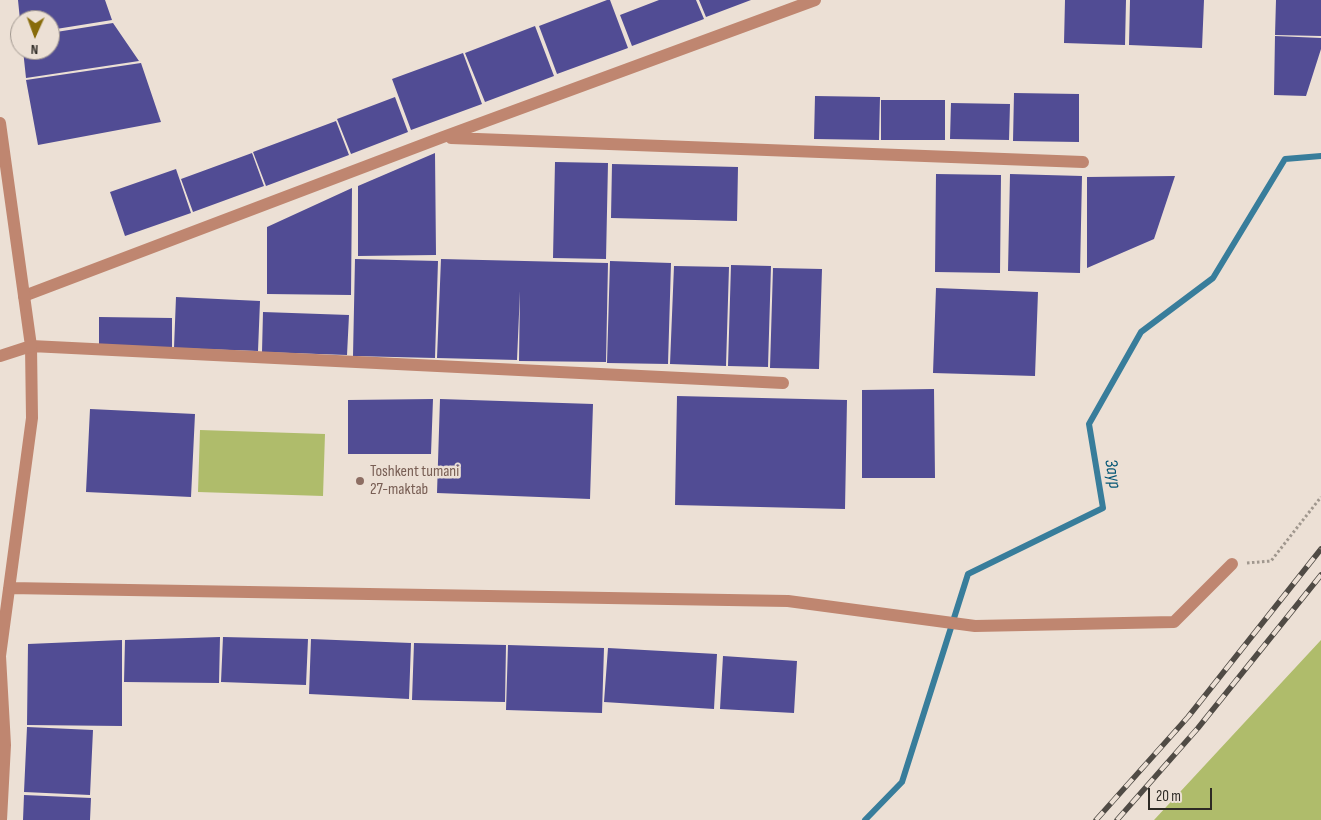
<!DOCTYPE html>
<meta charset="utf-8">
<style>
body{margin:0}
#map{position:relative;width:1321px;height:820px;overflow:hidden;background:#ece0d5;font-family:"Sofia Sans Condensed",sans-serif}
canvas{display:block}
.north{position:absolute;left:10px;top:10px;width:50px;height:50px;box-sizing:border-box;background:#ece0d5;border:1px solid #a0978f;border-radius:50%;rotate:182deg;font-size:14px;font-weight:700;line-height:20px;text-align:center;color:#2e2a25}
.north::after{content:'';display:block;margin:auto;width:18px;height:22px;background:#886c0b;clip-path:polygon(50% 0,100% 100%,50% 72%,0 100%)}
.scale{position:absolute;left:1148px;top:788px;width:64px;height:22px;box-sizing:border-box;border:2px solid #2e2a25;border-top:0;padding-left:6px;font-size:15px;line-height:18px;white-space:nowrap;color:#2e2a25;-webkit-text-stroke:4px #ece0d5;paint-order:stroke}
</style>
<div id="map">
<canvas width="1321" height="820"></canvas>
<div class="north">N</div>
<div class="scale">20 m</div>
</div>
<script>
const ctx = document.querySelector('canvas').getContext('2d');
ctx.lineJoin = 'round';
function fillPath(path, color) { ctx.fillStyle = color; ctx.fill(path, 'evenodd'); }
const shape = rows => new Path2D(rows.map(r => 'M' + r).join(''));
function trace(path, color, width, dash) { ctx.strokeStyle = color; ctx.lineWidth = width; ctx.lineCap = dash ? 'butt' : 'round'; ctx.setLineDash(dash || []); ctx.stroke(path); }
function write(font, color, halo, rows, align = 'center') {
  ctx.font = font + ' "Sofia Sans Condensed",sans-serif'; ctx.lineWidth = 5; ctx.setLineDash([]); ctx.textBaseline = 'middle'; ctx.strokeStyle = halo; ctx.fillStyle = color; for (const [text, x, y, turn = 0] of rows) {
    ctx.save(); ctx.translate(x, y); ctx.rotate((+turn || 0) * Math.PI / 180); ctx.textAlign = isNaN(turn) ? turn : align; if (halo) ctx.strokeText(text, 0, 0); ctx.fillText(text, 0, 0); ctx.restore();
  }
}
fillPath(shape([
 [200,430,325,434,323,496,198,492],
 [1321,640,1321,820,1154,820]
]), '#afbc6b');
trace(shape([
 [865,820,902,782,968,574,1103,508,1089,424,1141,332,1213,278,1285,159,1321,156]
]), '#387d9b', 6);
fillPath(shape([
 [18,0,105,0,112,20,50,30,50,20,20,20],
 [607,0,610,0,628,48,557,74,539,26],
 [659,0,696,0,704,19,632,46,620,15],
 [699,0,751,0,706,17],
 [1065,0,1126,0,1125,45,1064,43],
 [1130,0,1204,0,1202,48,1129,45],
 [1276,0,1321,0,1321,36,1275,35],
 [113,23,139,61,26,78,23,50,50,50,50,33],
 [535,26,554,76,485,102,465,53],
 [1275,36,1321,38,1321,49,1306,96,1274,95],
 [463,53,482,104,411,130,392,79],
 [141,63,161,122,38,145,26,80],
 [1014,93,1079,94,1079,142,1013,141],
 [815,96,880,97,879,140,814,139],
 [395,97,408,132,351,154,337,119],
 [881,100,945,100,945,140,881,140],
 [951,103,1010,104,1009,140,950,139],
 [336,121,349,155,266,186,253,152],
 [252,153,264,186,193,212,181,179],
 [435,153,436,255,358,256,358,186],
 [555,162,608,163,606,259,553,258],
 [612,164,738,167,737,221,611,218],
 [176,169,191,213,125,236,110,192],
 [936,174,1001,175,1000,273,935,272],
 [1010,174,1082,176,1080,273,1008,271],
 [1175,176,1154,239,1087,268,1087,177],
 [352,188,351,295,267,294,267,227],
 [355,259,438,261,435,358,353,356],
 [441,259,608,263,606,362,519,361,520,291,517,360,437,358],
 [610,261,671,263,668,364,607,363],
 [731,265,771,266,768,367,728,366],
 [674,266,729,267,726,366,670,364],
 [773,268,822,269,819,369,770,368],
 [936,288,1038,292,1035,376,933,373],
 [176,297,260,301,258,351,174,348],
 [263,312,349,315,347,355,262,352],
 [99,317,172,318,172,348,99,347],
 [934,389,935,478,862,478,862,390],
 [677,396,847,400,845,509,675,505],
 [433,399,431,454,348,454,348,400],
 [440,399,593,404,590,499,437,493],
 [90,409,195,414,191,497,86,492],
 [220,637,219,683,124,682,125,640],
 [223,637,308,639,306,685,221,682],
 [311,639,411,643,409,699,309,694],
 [122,640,122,726,27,725,28,644],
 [414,643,506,645,505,702,412,700],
 [508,645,604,648,602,713,506,710],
 [608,648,717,654,714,709,604,702],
 [723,656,797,661,794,713,720,709],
 [27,727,93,730,90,795,24,792],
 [24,795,91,798,90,820,23,820]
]), '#514c94');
trace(shape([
 [1247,563,1271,561,1321,497]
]), '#a0978e', 3, [2.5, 2.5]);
trace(shape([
 [451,138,1083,162],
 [24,296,443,137,815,0],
 [9,588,788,601,975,626,1174,622,1232,564],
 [1,820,5,745,0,656,32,418,31,346,783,383]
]), '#bf8670', 12);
trace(shape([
 [0,123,31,346,0,356]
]), '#bf8670', 12);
const rail = shape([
 [1096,820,1188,717,1321,549],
 [1117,820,1198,728,1321,575]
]);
trace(rail, '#504b45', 5.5);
trace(rail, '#ece0d5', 4, [11]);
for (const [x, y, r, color] of [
 [360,481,5,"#8d6e63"]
]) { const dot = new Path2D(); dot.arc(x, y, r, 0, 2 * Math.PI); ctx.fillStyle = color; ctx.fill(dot); trace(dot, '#ece0d5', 2); }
write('16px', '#785e54', '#ece0d5', [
 ["Toshkent tumani",370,472],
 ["27-maktab",370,490]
], 'left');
write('italic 18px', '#035575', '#ece0d5', [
 ["Заур",1112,474,81]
]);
</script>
